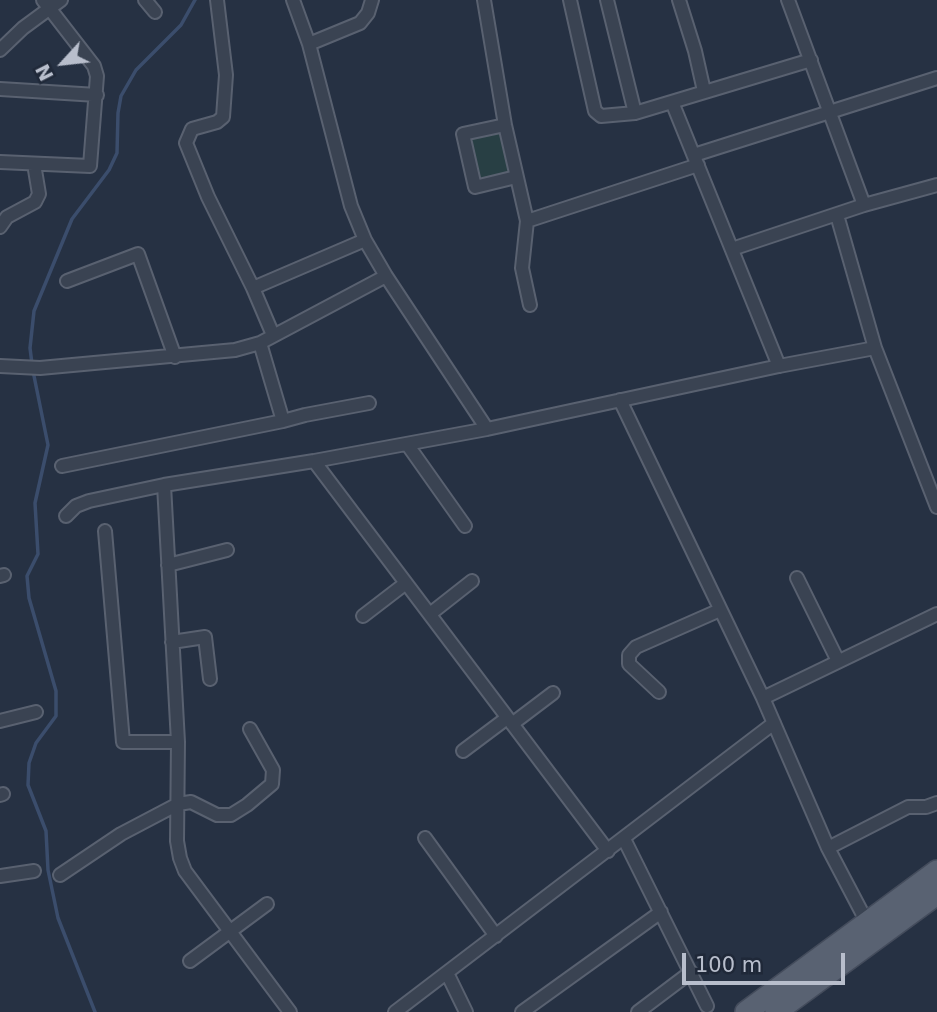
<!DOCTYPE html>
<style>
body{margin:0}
#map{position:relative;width:937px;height:1012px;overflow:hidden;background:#263143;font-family:"DejaVu Sans",sans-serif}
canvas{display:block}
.north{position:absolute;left:28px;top:28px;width:70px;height:70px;-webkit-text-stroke:5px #1f2838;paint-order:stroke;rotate:243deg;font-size:19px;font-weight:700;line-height:28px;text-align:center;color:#b8becc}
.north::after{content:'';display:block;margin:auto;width:24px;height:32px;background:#b8becc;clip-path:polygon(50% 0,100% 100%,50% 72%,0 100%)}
.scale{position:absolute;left:682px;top:953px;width:163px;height:32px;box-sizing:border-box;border:4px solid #b8becc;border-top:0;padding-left:9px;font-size:21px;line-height:24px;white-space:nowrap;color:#b8becc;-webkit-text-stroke:5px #1f2838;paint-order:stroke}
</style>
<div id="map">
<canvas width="937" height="1012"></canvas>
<div class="north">N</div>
<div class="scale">100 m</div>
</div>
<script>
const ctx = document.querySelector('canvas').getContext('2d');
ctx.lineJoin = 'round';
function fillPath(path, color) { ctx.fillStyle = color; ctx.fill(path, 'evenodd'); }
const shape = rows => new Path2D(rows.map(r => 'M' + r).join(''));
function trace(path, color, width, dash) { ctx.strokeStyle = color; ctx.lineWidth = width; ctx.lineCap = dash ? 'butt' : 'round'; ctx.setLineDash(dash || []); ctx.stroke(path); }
fillPath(shape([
 [503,131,510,174,479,182,469,137]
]), '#283f44');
trace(shape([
 [32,364,30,348,34,311,72,219,109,170,117,153,118,113,121,96,136,70,181,25,195,0],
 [33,371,48,445,35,503,38,554,27,576,29,598,56,691,56,716,36,743,29,763,28,785,46,831,48,870,58,918,95,1012]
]), '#3b4d6c', 3.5);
const street = shape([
 [145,0,155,12],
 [217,0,226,75,223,117,217,122,192,129,186,143,208,197,253,288,273,335],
 [293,0,309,44,351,206,365,240,386,276,487,429],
 [484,0,505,125,527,221,522,268,530,305],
 [570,0,595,111,601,116,635,113,811,60],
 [607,0,635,113],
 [679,0,695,51,704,91],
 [788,0,864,205],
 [309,44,360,23,368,13,372,0],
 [0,50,23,28,61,0],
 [0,89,97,95],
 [672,102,779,366],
 [505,125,463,134,475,187,516,177],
 [694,155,937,78],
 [0,162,90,166,97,76,94,66,43,0],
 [837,215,875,348,937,507],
 [527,221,698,165],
 [0,227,7,217,35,202,39,194,34,164],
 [732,249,864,205,937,185],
 [67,281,138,254,175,357],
 [253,288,365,240],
 [0,366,40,368,235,350,260,343,386,276],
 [620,400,763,698,828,848,870,928],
 [283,421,305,415,369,403],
 [407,444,465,526],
 [314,461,608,851],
 [62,466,283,421,260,343],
 [164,485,178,742,177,841,180,858,185,871,290,1012],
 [66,516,76,506,89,501,164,485,314,461,487,429,779,366,875,348],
 [105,531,123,742,178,742],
 [168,565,227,550],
 [0,576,4,575],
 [797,578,838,661],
 [430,614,472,581],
 [363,616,406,583],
 [172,642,205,637,210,679],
 [659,692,629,664,629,655,636,647,720,610],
 [763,698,937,614],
 [0,721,36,712],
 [512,724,553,693],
 [463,751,507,718],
 [0,795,3,794],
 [425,838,496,936],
 [624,839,707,1006],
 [828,848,908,807,926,807,937,803],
 [60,875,121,834,178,804,191,802,217,815,231,815,247,805,272,784,273,770,250,729],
 [0,876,34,871],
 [190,961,267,904],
 [447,973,466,1012],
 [395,1012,774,723],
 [522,1012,661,912],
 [638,1012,691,972]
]);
const primary = shape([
 [746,1012,937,871],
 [776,1012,937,894]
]);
trace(street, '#596170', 16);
trace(primary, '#444c5c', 24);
trace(street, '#3a4352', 12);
trace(primary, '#596272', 21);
</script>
